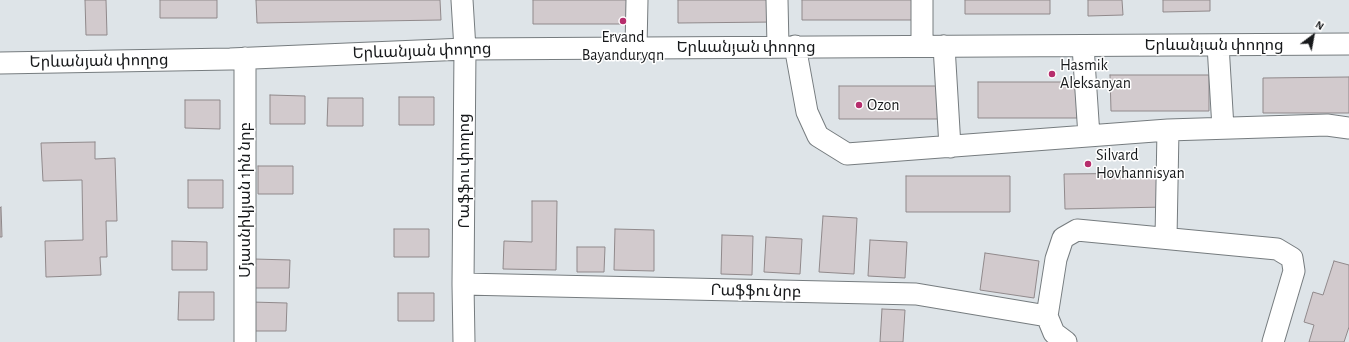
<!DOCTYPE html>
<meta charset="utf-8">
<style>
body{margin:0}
#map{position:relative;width:1349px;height:342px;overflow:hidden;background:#dee4e8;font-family:"Alegreya Sans",sans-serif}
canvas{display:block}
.north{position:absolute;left:1293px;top:16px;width:40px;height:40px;-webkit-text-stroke:3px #fff;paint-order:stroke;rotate:32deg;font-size:11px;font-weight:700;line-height:16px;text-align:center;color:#17191b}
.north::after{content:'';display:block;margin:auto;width:14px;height:18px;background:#17191b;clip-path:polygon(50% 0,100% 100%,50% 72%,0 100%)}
</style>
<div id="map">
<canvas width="1349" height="342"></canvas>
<div class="north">N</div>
</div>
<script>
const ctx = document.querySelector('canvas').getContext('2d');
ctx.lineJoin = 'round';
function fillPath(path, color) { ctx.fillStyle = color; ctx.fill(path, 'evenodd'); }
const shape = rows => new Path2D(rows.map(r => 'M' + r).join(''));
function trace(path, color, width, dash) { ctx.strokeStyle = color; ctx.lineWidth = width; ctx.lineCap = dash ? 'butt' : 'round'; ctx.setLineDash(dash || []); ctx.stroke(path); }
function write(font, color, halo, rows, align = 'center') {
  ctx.font = font + ' "Alegreya Sans","Noto Sans Armenian",sans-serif'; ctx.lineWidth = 3; ctx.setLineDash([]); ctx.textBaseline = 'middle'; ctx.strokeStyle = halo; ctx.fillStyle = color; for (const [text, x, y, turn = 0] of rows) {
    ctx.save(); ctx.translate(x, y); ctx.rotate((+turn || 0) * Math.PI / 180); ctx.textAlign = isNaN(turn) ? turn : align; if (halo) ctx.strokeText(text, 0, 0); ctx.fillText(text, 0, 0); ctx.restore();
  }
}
const building = shape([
 [85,0,106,0,107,35,86,35,85,0],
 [160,0,217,0,217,18,160,18,160,0],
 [256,0,440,0,441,20,257,23,256,0],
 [533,0,629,0,629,24,533,24,533,0],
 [678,0,775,0,775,22,678,23,678,0],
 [802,0,913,0,913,20,802,20,802,0],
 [965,0,1050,0,1050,14,965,14,965,0],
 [1088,0,1122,0,1123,15,1088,16,1088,0],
 [1163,0,1210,0,1210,11,1163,12,1163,0],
 [1110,75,1209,75,1209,111,1111,111,1110,75],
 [1349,77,1349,113,1263,113,1263,78,1349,77],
 [978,82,1077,82,1077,118,978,118,978,82],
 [839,86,939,86,939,119,839,119,839,86],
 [270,95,305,96,305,124,270,124,270,95],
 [399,97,434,97,434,125,399,125,399,97],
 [328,98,363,98,363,126,327,126,328,98],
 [185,100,220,100,220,129,185,128,185,100],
 [95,142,95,159,115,158,117,221,106,221,107,257,100,257,101,275,46,277,45,241,83,240,82,180,43,181,41,143,95,142],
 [258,166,293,166,293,194,258,194,258,166],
 [1165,173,1166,207,1065,209,1064,174,1165,173],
 [906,176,1010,176,1010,212,906,212,906,176],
 [188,180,223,180,223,208,188,208,188,180],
 [532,201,557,201,556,270,503,269,504,241,532,242,532,201],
 [1,207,2,237,0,237,0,208,1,207],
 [823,216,857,218,854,274,819,272,823,216],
 [394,229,429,229,429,257,394,257,394,229],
 [615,229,654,230,654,271,614,270,615,229],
 [722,235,753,236,752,275,721,274,722,235],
 [766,237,802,239,800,274,764,272,766,237],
 [870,240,907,242,905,278,868,276,870,240],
 [172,241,207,242,207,270,172,270,172,241],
 [577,247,605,247,604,272,577,272,577,247],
 [985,253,1039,261,1034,298,980,290,985,253],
 [254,259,290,260,289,288,254,288,254,259],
 [1334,261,1349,265,1349,327,1344,342,1309,342,1314,325,1304,322,1313,292,1323,295,1334,261],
 [179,292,214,292,214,320,178,320,179,292],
 [398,293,434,293,434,321,398,321,398,293],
 [251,302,287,303,286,331,251,331,251,302],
 [882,309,905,310,903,342,880,342,882,309]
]);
fillPath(building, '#d2cacd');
trace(building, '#90898b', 1);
const minor = shape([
 [462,0,465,49,463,284,464,342],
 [777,0,778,46],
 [922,0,922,46],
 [1218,45,1223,128],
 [795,46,807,112,818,136,847,154,1168,130,1327,125,1349,128],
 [944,46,950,147],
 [1083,46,1089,136],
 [636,47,637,0],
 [245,58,245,342],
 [0,63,230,59,465,49,1349,44],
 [1166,238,1168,130],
 [463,284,916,294,1047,316],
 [1066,342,1054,333,1047,316,1056,259,1063,238,1077,230,1277,249,1292,258,1294,271,1273,342]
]);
trace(minor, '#767c7f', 23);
trace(minor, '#fff', 21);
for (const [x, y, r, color] of [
 [623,21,4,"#b62d6c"],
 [1052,74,4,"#b62d6c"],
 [859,105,4,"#b62d6c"],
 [1088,164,4,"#b62d6c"]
]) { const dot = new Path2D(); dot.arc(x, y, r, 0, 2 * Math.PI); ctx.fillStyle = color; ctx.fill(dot); trace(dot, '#fff', 1.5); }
write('16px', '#17191b', '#fff', [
 ["Ervand",623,37,"center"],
 ["Bayanduryqn",623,55,"center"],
 ["Hasmik",1060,65],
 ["Aleksanyan",1060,83],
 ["Ozon",867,105],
 ["Silvard",1096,155],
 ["Hovhannisyan",1096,173]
], 'left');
write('16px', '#17191b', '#fff', [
 ["Երևանյան փողոց",1214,45],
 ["Երևանյան փողոց",746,47],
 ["Երևանյան փողոց",422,51,-2],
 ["Երևանյան փողոց",99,61,-1],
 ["Րաֆֆու փողոց",464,171,-90],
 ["Մյասնիկյան 1ին նրբ",245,200,-90],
 ["Րաֆֆու նրբ",756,291,1]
]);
</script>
